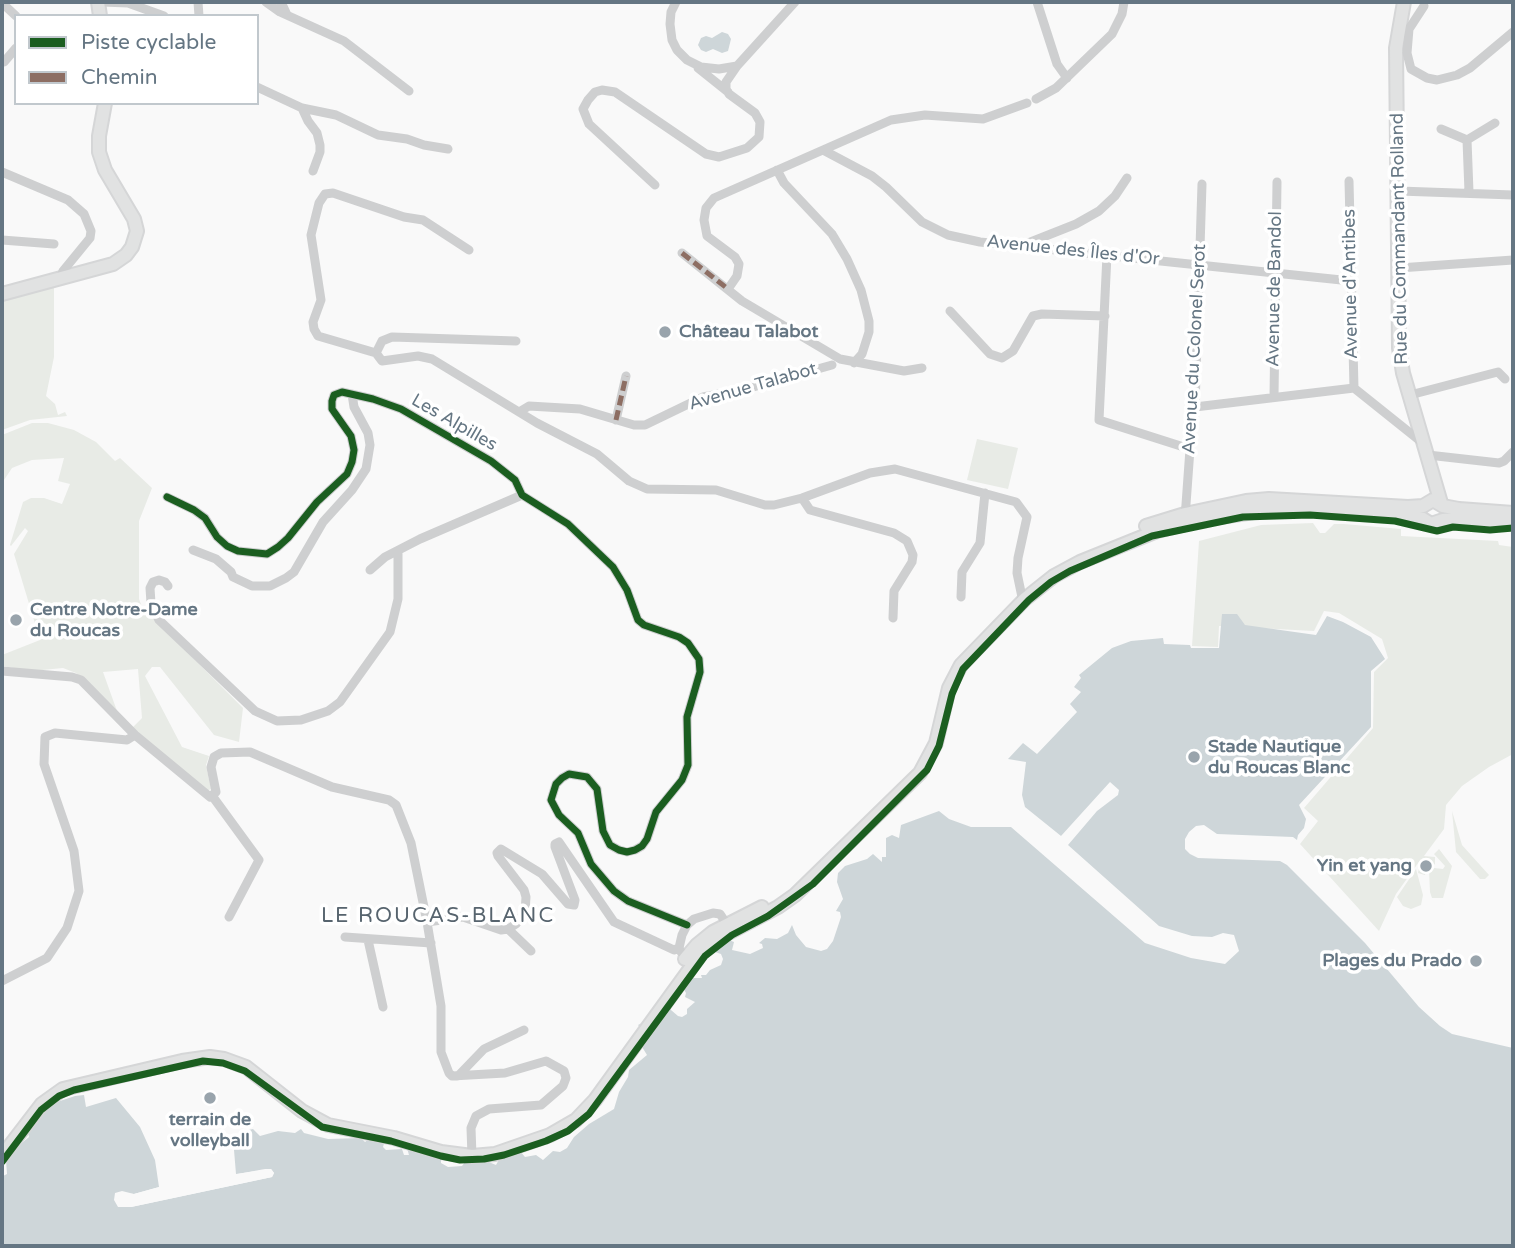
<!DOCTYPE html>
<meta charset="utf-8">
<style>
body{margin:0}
#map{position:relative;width:1515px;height:1248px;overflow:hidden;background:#f9f9f9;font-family:"Varela Round",sans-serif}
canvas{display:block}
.frame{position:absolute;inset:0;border:4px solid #657683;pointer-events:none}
.legend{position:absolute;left:14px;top:14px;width:245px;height:91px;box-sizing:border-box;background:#fff;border:2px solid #c1c8cd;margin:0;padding:9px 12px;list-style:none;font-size:21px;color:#657683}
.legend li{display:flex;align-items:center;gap:14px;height:35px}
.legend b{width:35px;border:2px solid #c1c8cd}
</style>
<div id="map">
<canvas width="1515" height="1248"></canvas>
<div class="frame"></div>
<ul class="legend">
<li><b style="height:9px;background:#1b5e20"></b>Piste cyclable</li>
<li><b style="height:9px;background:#8d6e63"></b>Chemin</li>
</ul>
</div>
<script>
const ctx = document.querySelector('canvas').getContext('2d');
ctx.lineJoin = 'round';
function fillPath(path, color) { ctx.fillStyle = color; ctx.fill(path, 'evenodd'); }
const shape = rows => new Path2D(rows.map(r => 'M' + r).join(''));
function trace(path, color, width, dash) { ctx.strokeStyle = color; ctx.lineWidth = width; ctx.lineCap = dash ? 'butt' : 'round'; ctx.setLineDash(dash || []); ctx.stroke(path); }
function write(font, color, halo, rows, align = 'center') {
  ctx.font = font + ' "Varela Round",sans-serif'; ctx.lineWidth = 7; ctx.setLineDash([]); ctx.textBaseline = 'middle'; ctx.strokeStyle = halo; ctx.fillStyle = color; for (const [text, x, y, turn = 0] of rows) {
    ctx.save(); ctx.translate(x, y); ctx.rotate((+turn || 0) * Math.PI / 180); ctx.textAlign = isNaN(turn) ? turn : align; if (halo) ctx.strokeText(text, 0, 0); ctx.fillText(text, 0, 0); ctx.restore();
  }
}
fillPath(shape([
 [54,285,54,357,46,396,55,404,58,415,65,412,67,416,30,420,2,430,2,298],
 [32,423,48,423,74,430,96,442,115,461,120,458,152,488,139,521,139,599,142,607,243,708,239,742,214,735,160,667,152,667,145,676,182,747,209,756,206,765,211,789,207,791,132,728,142,718,138,669,103,672,117,711,76,673,63,668,32,671,2,666,2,655,40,640,14,554,28,531,25,528,11,546,10,545,23,502,31,498,44,498,62,504,70,484,58,481,64,458,32,460,12,468,2,483,2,435],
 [977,439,1018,448,1008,489,967,480],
 [1313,523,1320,533,1325,533,1334,524,1344,524,1401,529,1401,536,1498,541,1499,545,1513,547,1513,754,1489,767,1462,786,1446,805,1444,829,1424,856,1435,857,1435,864,1428,868,1425,875,1418,873,1421,859,1396,894,1379,931,1300,844,1318,821,1304,808,1373,728,1374,672,1388,658,1382,639,1339,613,1324,611,1314,631,1219,626,1218,647,1192,646,1199,541,1261,525],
 [1452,811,1462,845,1489,875,1485,879,1480,879,1456,852],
 [1439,849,1452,866,1443,898,1432,898,1430,892,1429,870,1434,868,1443,869,1445,866,1434,854],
 [1416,869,1423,895,1421,905,1411,909,1403,906,1397,897]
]), '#e8ebe6');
fillPath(shape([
 [722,32,728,34,731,39,728,51,722,53,713,49,706,52,701,50,698,45,701,38,706,36,712,38],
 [1222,614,1237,614,1245,625,1316,635,1327,616,1343,622,1371,637,1385,659,1371,671,1371,727,1299,805,1306,819,1304,828,1298,835,1297,840,1293,837,1217,834,1204,825,1196,826,1189,832,1185,839,1185,849,1190,854,1198,858,1280,861,1287,865,1365,943,1419,1007,1440,1026,1452,1034,1513,1048,1513,1246,2,1246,2,1173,3,1176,7,1174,6,1160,13,1154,12,1151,29,1137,26,1123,56,1100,57,1102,75,1096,84,1095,86,1107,116,1098,140,1127,155,1160,159,1187,134,1194,116,1193,119,1207,131,1207,272,1177,274,1173,271,1169,236,1174,234,1150,244,1131,253,1129,260,1136,278,1131,295,1133,301,1129,304,1133,328,1139,361,1138,365,1142,369,1139,385,1140,383,1147,386,1150,402,1149,404,1155,409,1155,407,1148,415,1148,416,1152,441,1158,441,1163,448,1167,462,1166,465,1162,462,1160,484,1160,496,1165,500,1158,520,1151,525,1157,536,1155,543,1160,553,1151,560,1152,567,1148,574,1137,589,1124,614,1109,619,1092,628,1077,629,1070,647,1055,639,1042,636,1031,640,1027,638,1025,667,1011,666,1008,670,1005,671,1010,678,1016,682,1017,687,1014,687,1009,695,1002,685,997,686,993,683,988,692,978,702,978,701,975,706,975,710,970,721,965,723,959,721,954,712,951,727,934,729,940,734,942,732,950,750,954,763,948,762,944,759,943,765,938,777,939,788,933,792,925,796,935,806,947,821,951,827,949,833,941,841,917,840,912,836,911,843,899,837,882,838,873,845,866,867,859,873,854,882,862,882,857,886,857,886,838,892,835,899,838,901,825,939,811,949,819,971,827,1011,827,1145,943,1191,958,1225,964,1239,951,1234,935,1223,933,1212,937,1192,936,1159,926,1068,845,1097,811,1118,795,1119,790,1110,782,1061,836,1025,807,1022,795,1026,762,1008,759,1023,743,1037,754,1077,712,1070,704,1081,692,1074,687,1081,678,1079,675,1112,648,1131,641,1163,638,1164,644,1190,645,1191,648,1219,648]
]), '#ced6d9');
fillPath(shape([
 [265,1169,271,1169,274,1173,272,1177,131,1207,118,1207,114,1200,115,1193,122,1191,134,1194,163,1186,161,1190,149,1195,134,1198,118,1196,120,1203,131,1204,201,1189,270,1174,266,1172,236,1178,232,1175]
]), '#f9f9f9');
const secondary = shape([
 [98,2,100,16],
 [1404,2,1396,48,1399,348,1403,373,1441,503],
 [2,294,113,264,126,255,132,247,137,231,134,219,105,170,99,152,99,136,105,103],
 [1146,526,1185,514,1246,501,1269,499,1408,507,1423,506,1433,500,1443,506,1459,509,1513,513],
 [685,959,697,945,713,932,762,907],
 [2,1156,42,1104,63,1089,182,1061,210,1057,224,1059,246,1067,302,1111,328,1125,394,1138,441,1152,472,1156,495,1154,550,1135,576,1120,595,1100,703,951,717,939,778,907,795,895,920,773,936,743,949,688,961,665,1025,599,1054,576,1080,562,1157,531,1206,519,1268,510,1305,509,1407,516,1423,519,1431,524,1443,520,1458,519,1513,523]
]);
trace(secondary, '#d5d6d7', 16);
trace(shape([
 [102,2,128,3,164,16],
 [198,2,199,16],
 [266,2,280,12,344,41,409,91],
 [281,2,287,15],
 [676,2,671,12,670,24,672,40,677,50,687,60,701,67,719,69,737,66],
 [1037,2,1057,64,1067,78],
 [2,3,16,16],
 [1424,6,1409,29,1407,53,1411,69,1427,78,1437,80,1457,75,1470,68,1513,32],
 [4,62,16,48],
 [698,68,728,92],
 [257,87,302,108,336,115,378,135,407,139,424,145,448,149],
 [1036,99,1056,88,1112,34,1122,14,1124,2],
 [302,108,308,121,317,133,320,145,320,152,313,171],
 [1441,129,1467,140],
 [823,150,872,176,886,187,922,222,948,235,980,242,1351,281],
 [777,170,784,183,832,234,847,259,861,290,869,321,869,332,862,354,854,363],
 [2,172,68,200,84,214,91,231,90,238,63,271,60,279],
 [1349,181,1354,388],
 [655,185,589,124,583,109,588,100,595,92,602,90,615,92,706,154,719,157,747,148,759,137,760,122,755,113,729,94,726,89,726,82,737,66,795,2],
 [1399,191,1513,195],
 [1469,192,1467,140,1495,123],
 [2,240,54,244],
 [1023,245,1076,224,1099,211,1115,196,1127,178],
 [469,250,423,220,404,217,333,193,325,194,319,203,311,235,321,300,313,322,314,329,318,336,376,353,382,361,418,356,432,359,537,423,597,454,629,481,647,489,716,490,765,505,774,505,802,498,870,473,895,469,1016,502,1027,517,1018,558,1017,573,1022,597,1020,602],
 [682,253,742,301,840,359,904,371,922,368],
 [1107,255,1099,420,1190,449],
 [1399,268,1513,260],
 [728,289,737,276,739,264,735,257,707,236,704,220,706,208,714,198,891,120,925,115,983,119,1027,103],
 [950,311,990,354,1002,358,1013,351,1033,316,1042,314,1105,316],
 [376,353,382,341,392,337,516,341],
 [1410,395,1494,373,1498,372,1505,379],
 [1274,397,1277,182],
 [1195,407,1354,388,1424,444],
 [519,412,529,406,580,409,634,425,645,425,703,397,746,389,832,365],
 [616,420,626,376],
 [1428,455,1499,463,1504,461,1513,452],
 [167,497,194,510,205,518,217,537,227,546,238,551,267,554,278,547,288,538,317,502,347,474,352,462,354,450,351,436,332,409,332,401,334,395,342,392,373,399,401,409,491,461,515,480,522,495,568,524,613,567,627,590,638,620,644,625,679,637,688,643,699,659,700,672,687,717,688,765,682,780,656,812,647,839,642,846,635,850,627,852,619,850,610,845,603,831,597,789,587,777,569,774,562,778,556,784,551,800,559,815,578,833,591,864,614,891,628,901,687,925],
 [802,498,810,510,894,533,907,541,913,555,912,562,894,591,893,618],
 [1185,518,1190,449,1195,407,1202,184],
 [193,550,216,559,231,572,233,577,252,586,270,586,286,578,294,572,323,522,352,490,366,469,370,445,368,433,354,407,352,394],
 [370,570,385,557,420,539,522,495],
 [168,586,165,582,159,580,153,582,150,588,151,603,159,620,255,711,277,721,301,720,328,711,340,702,390,632,398,599,398,552],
 [961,597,962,572,980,543,985,493],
 [2,671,72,677,81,680,135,735,210,797,216,792,211,767,214,757,221,753,250,752,332,787,389,800,396,805,411,843,427,922,441,1006,441,1052,449,1073,452,1076,505,1073,546,1061,564,1071,566,1078,563,1086,541,1105,489,1109,476,1116,471,1128,472,1156],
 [213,797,259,860,229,917],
 [427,922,463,917,501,930,508,929,516,924,525,912,526,897,524,890,498,856,497,853,501,849,542,874,568,904,574,905,575,900,555,847,555,844,559,842,614,922,674,950,679,948],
 [508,929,531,951],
 [345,937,431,943],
 [368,940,383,1007],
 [681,952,679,948,682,935,687,925,694,919,713,913,720,914,726,923,728,931],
 [2,981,47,958,67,928,79,891,74,851,44,764,45,737,55,733,127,740,135,735],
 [458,1076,484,1049,524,1030]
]), '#cecfd0', 9);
trace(secondary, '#e1e2e2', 12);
trace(shape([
 [682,253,728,289],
 [616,420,626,376]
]), '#8d6e63', 5, [10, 5]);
trace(shape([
 [167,497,194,510,205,518,217,537,227,546,238,551,267,554,278,547,288,538,317,502,347,474,352,462,354,450,351,436,332,409,332,401,334,395,342,392,373,399,401,409,491,461,515,480,522,495,568,524,613,567,627,590,638,620,644,625,679,637,688,643,699,659,700,672,687,717,688,765,682,780,656,812,647,839,642,846,635,850,627,852,619,850,610,845,603,831,597,789,587,777,569,774,562,778,556,784,551,800,559,815,578,833,591,864,614,891,628,901,687,925],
 [2,1162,41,1110,59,1096,74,1090,203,1061,223,1063,245,1071,322,1127,391,1141,441,1156,460,1160,484,1159,504,1155,546,1141,568,1131,589,1114,705,956,732,935,768,916,813,884,927,770,939,746,952,694,963,669,1029,600,1051,582,1070,571,1152,536,1243,517,1310,515,1395,521,1437,531,1453,527,1490,530,1513,528]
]), '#1b5e20', 7);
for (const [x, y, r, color] of [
 [665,332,7,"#99a4ac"],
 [16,620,7,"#99a4ac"],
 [1194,757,7,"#99a4ac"],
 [1426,866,7,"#99a4ac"],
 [1476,961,7,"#99a4ac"],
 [210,1098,7,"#99a4ac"]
]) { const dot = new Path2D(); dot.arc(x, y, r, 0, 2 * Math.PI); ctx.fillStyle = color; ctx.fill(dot); trace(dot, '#fff', 2.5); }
write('18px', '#657683', '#fff', [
 ["Rue du Commandant Rolland",1400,239,-91],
 ["Avenue des Îles d'Or",1073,251,6],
 ["Avenue d'Antibes",1351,284,-91],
 ["Avenue de Bandol",1275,289,-89],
 ["Avenue du Colonel Serot",1195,349,-87],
 ["Avenue Talabot",753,387,-16],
 ["Les Alpilles",454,423,30]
]);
write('bold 18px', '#657683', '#fff', [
 ["Château Talabot",679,332],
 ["Centre Notre-Dame",30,610],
 ["du Roucas",30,631],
 ["Stade Nautique",1208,747],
 ["du Roucas Blanc",1208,768],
 ["Yin et yang",1412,866,"right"],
 ["Plages du Prado",1462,961,"right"],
 ["terrain de",210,1120,"center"],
 ["volleyball",210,1141,"center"]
], 'left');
ctx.letterSpacing = '2px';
write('21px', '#57646e', '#fff', [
 ["LE ROUCAS-BLANC",438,916]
]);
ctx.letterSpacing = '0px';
</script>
